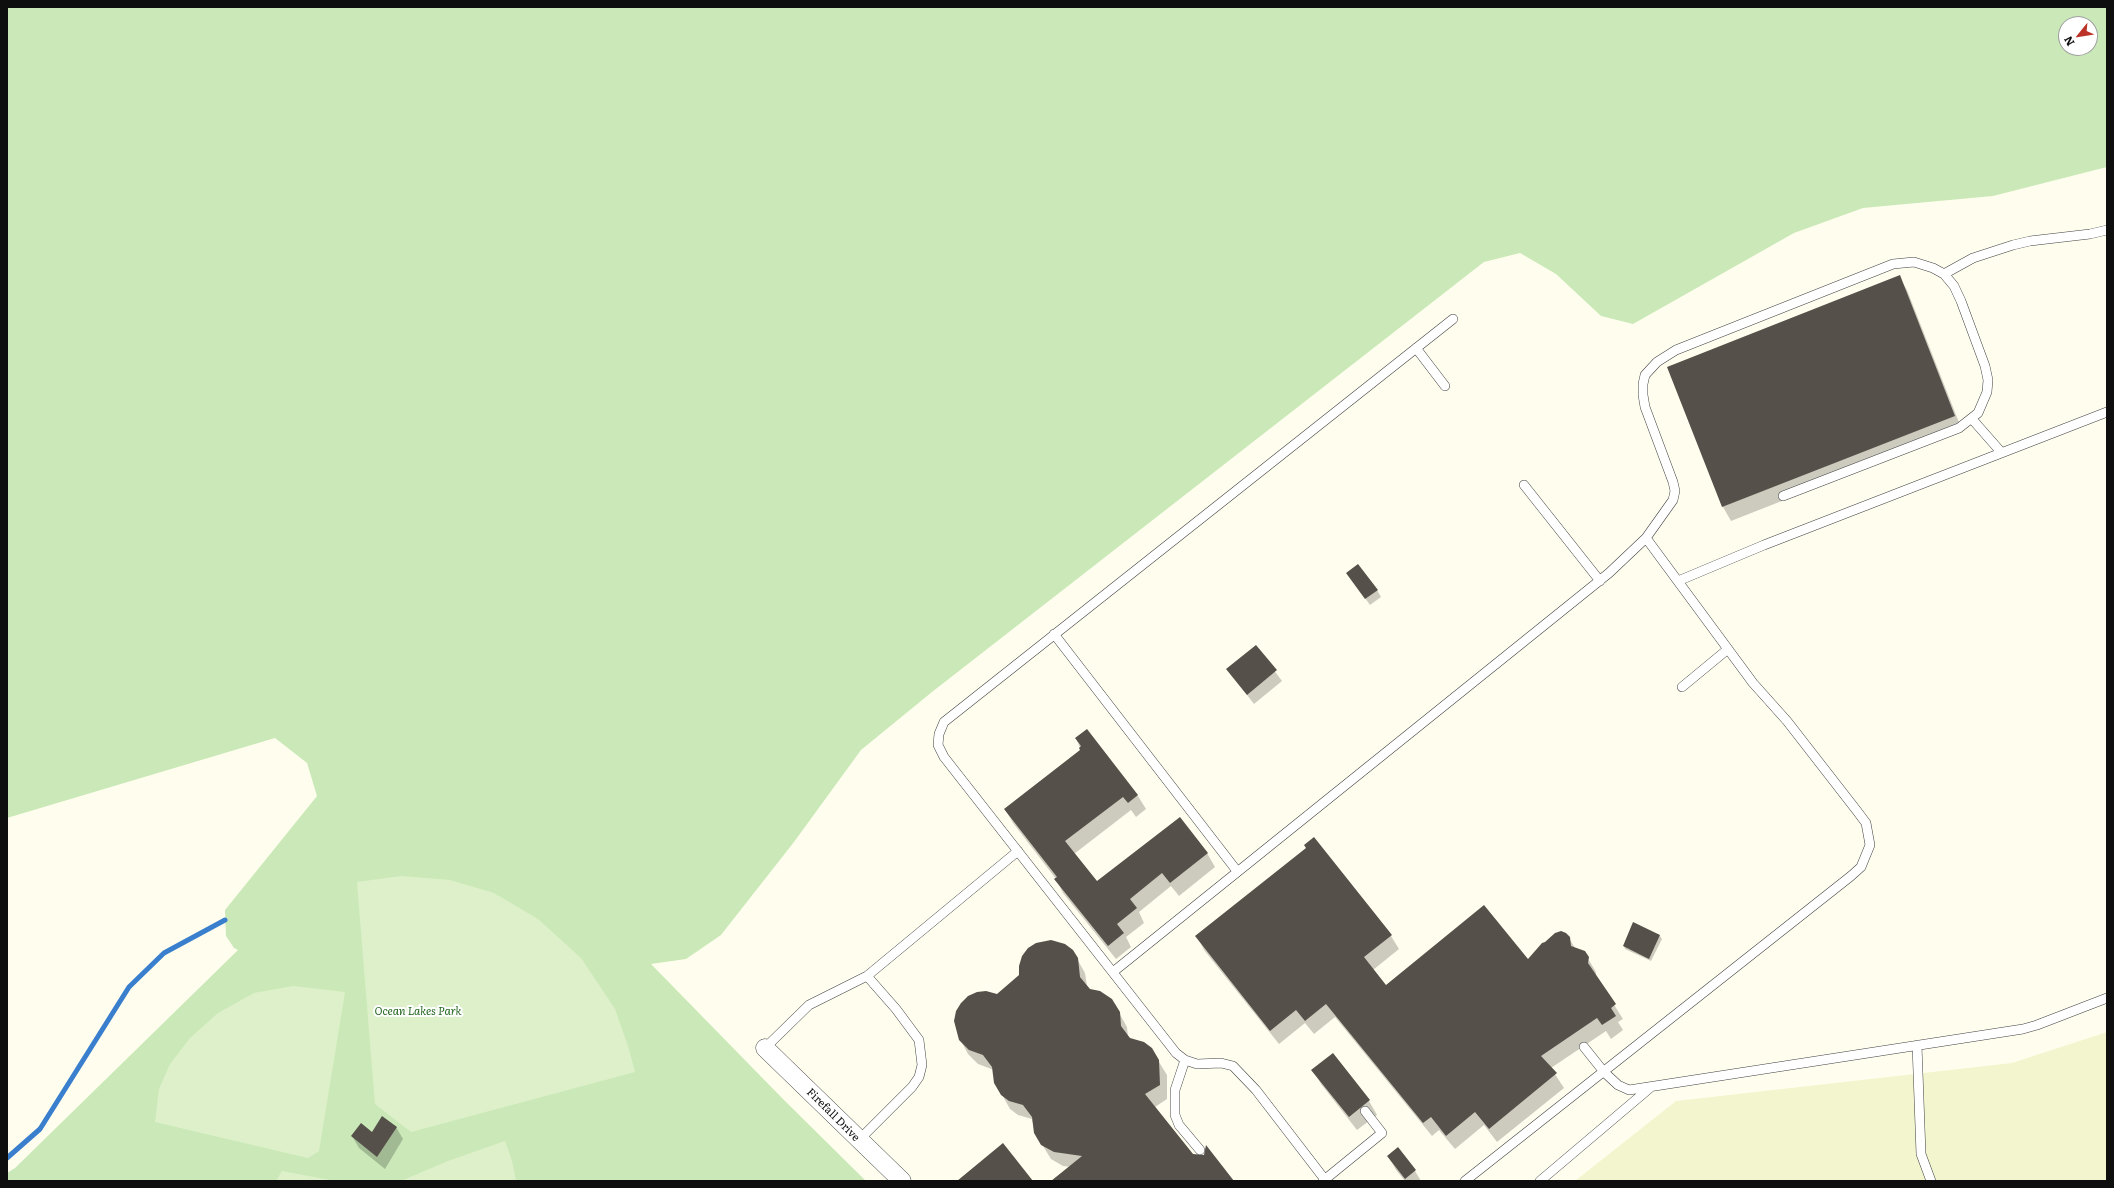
<!DOCTYPE html>
<style>
body{margin:0}
#map{position:relative;width:2114px;height:1188px;overflow:hidden;background:#fffeee;font-family:Literata,serif}
canvas{display:block}
.frame{position:absolute;inset:0;border:8px solid #0e0e0e;pointer-events:none}
.north{position:absolute;left:2058px;top:16px;width:40px;height:40px;box-sizing:border-box;background:#fff;border:1px solid #9f9f9f;border-radius:50%;rotate:240deg;font-size:11px;font-weight:700;line-height:16px;text-align:center;color:#0e0e0e}
.north::after{content:'';display:block;margin:auto;width:14px;height:18px;background:#bd3226;clip-path:polygon(50% 0,100% 100%,50% 72%,0 100%)}
</style>
<div id="map">
<canvas width="2114" height="1188"></canvas>
<div class="frame"></div>
<div class="north">N</div>
</div>
<script>
const ctx = document.querySelector('canvas').getContext('2d');
ctx.lineJoin = 'round';
function fillPath(path, color) { ctx.fillStyle = color; ctx.fill(path, 'evenodd'); }
const shape = rows => new Path2D(rows.map(r => 'M' + r).join(''));
function trace(path, color, width, dash) { ctx.strokeStyle = color; ctx.lineWidth = width; ctx.lineCap = dash ? 'butt' : 'round'; ctx.setLineDash(dash || []); ctx.stroke(path); }
function write(font, color, halo, rows, align = 'center') {
  ctx.font = font + ' Literata,serif'; ctx.lineWidth = 4; ctx.setLineDash([]); ctx.textBaseline = 'middle'; ctx.strokeStyle = halo; ctx.fillStyle = color; for (const [text, x, y, turn = 0] of rows) {
    ctx.save(); ctx.translate(x, y); ctx.rotate((+turn || 0) * Math.PI / 180); ctx.textAlign = isNaN(turn) ? turn : align; if (halo) ctx.strokeText(text, 0, 0); ctx.fillText(text, 0, 0); ctx.restore();
  }
}
fillPath(shape([
 [2107,1032,2107,1181,1575,1181,1676,1101,2012,1063]
]), '#f3f5ce');
fillPath(shape([
 [7,7,2107,7,2107,167,1993,196,1863,208,1794,233,1633,324,1601,316,1556,274,1520,253,1484,262,932,692,861,750,794,842,721,935,686,959,651,964,784,1100,866,1181,7,1181,7,1173,15,1168,238,950,234,948,226,936,225,910,317,796,307,763,275,738,7,818],
 [2066,24,2090,24,2090,48,2066,48]
]), '#cbe9b8');
fillPath(shape([
 [401,876,450,880,494,893,538,919,581,958,615,1009,628,1046,635,1072,411,1132,375,1104,357,882],
 [293,986,345,992,319,1151,308,1158,155,1122,159,1089,170,1064,190,1038,218,1013,254,993],
 [505,1141,512,1161,516,1181,401,1181,448,1161],
 [282,1171,335,1181,336,1181,276,1181]
]), '#def0ca');
fillPath(shape([
 [1899,277,1907,290,1962,430,1731,521,1723,507,1668,367],
 [1347,573,1377,590,1381,597,1370,605],
 [1256,646,1282,681,1254,704,1227,669],
 [1086,730,1138,796,1146,809,1136,817,1131,810,1074,854,1097,883,1207,853,1215,867,1179,896,1171,886,1139,912,1144,923,1126,937,1131,947,1116,959,1063,893,1056,879,1013,823,1005,809,1081,750,1076,738],
 [1634,923,1660,936,1662,939,1651,961,1625,949,1624,946],
 [1197,936,1391,936,1399,949,1373,970,1386,986,1528,960,1569,938,1575,948,1584,952,1596,972,1596,976,1623,1019,1618,1022,1623,1030,1611,1039,1606,1031,1551,1068,1564,1088,1497,1142,1484,1125,1455,1149,1439,1130,1432,1136,1335,1017,1314,1034,1305,1023,1279,1044,1204,950],
 [1072,950,1085,973,1087,986,1090,990,1112,1000,1127,1027,1128,1037,1151,1049,1167,1075,1167,1099,1155,1107,1193,1155,1232,1181,1053,1181,1071,1167,1063,1166,1051,1159,1035,1133,1032,1119,1018,1115,1010,1109,995,1082,994,1070,978,1064,968,1054,960,1039,997,995],
 [1333,1054,1369,1101,1377,1115,1357,1130,1321,1084,1313,1070],
 [396,1127,403,1139,385,1169,359,1148,352,1136],
 [1398,1149,1415,1171,1421,1181,1405,1181,1396,1170,1388,1156]
]), '#0003');
trace(shape([
 [7,1158,40,1129,129,987,164,953,225,920]
]), '#3a7fcd', 5);
fillPath(shape([
 [1900,275,1955,416,1722,507,1667,367],
 [1358,564,1378,590,1365,599,1346,573],
 [1256,645,1277,670,1247,695,1226,669],
 [1087,729,1138,795,1128,803,1123,797,1065,841,1097,881,1180,817,1208,853,1170,883,1162,873,1130,899,1137,908,1117,924,1124,933,1108,946,1054,879,1057,877,1004,809,1080,750,1079,748,1081,746,1075,738],
 [1314,837,1392,935,1364,957,1386,985,1484,905,1528,959,1542,943,1545,942,1555,933,1561,931,1566,933,1570,937,1571,946,1585,951,1589,957,1588,963,1616,1004,1611,1008,1616,1016,1602,1025,1597,1018,1541,1056,1557,1073,1489,1129,1475,1112,1446,1136,1431,1117,1423,1123,1326,1004,1305,1021,1296,1010,1270,1031,1195,936,1306,848,1304,845],
 [1633,922,1660,935,1649,959,1623,946],
 [1051,940,1065,944,1073,950,1078,958,1080,977,1090,989,1100,991,1112,999,1120,1012,1121,1026,1130,1038,1144,1042,1152,1048,1159,1060,1160,1085,1145,1094,1193,1154,1204,1155,1206,1145,1234,1181,1051,1181,1082,1156,1054,1152,1041,1145,1034,1133,1032,1117,1023,1105,1009,1101,1001,1095,994,1083,992,1067,983,1055,969,1050,959,1040,954,1021,956,1011,961,1003,968,996,977,992,986,991,997,994,1019,975,1019,966,1022,956,1028,948,1036,943],
 [1333,1053,1370,1100,1349,1117,1311,1070],
 [382,1116,397,1127,377,1157,351,1136,361,1123,372,1132],
 [1003,1143,1033,1181,957,1181],
 [1398,1147,1416,1170,1405,1179,1387,1156]
]), '#56504a');
const lane = shape([
 [1944,274,1973,258,2013,245,2030,241,2090,234,2107,230],
 [1416,348,1445,386],
 [1972,419,2001,452],
 [1524,485,1600,581],
 [1678,581,1764,545,2107,412],
 [1054,634,1237,871],
 [1682,687,1728,649],
 [1113,972,1609,573,1646,538,1673,500,1675,491,1673,482,1645,407,1643,395,1643,384,1645,375,1657,362,1676,350,1893,264,1914,262,1933,268,1944,274,1954,286,1961,301,1985,366,1988,380,1987,392,1978,413,1959,428,1783,496],
 [867,976,1018,851],
 [1917,1045,1921,1154,1931,1181],
 [1584,1047,1604,1072,1618,1085,1629,1090,2023,1029,2037,1025,2107,998],
 [765,1048,809,1005,867,976,896,1009,919,1040,922,1065,919,1077,912,1087,859,1140],
 [1185,1060,1175,1090,1175,1115,1179,1125,1200,1150],
 [1323,1181,1382,1133,1365,1111],
 [1326,1181,1256,1090,1233,1066,1221,1063,1197,1064,1185,1060,1176,1053,944,757,938,745,939,734,944,722,1453,319],
 [1465,1181,1851,876,1861,867,1870,845,1866,823,1857,811,1787,721,1753,683,1646,538],
 [1540,1181,1651,1087]
]);
const street = shape([
 [765,1048,902,1181]
]);
trace(lane, '#414141', 10);
trace(street, '#414141', 19);
trace(lane, '#fff', 9);
trace(street, '#fff', 18);
write('italic 11px', '#23651e', '#fff', [
 ["Ocean Lakes Park",418,1012]
]);
write('11px', '#0e0e0e', '#fff', [
 ["Firefall Drive",833,1115,45]
]);
</script>
